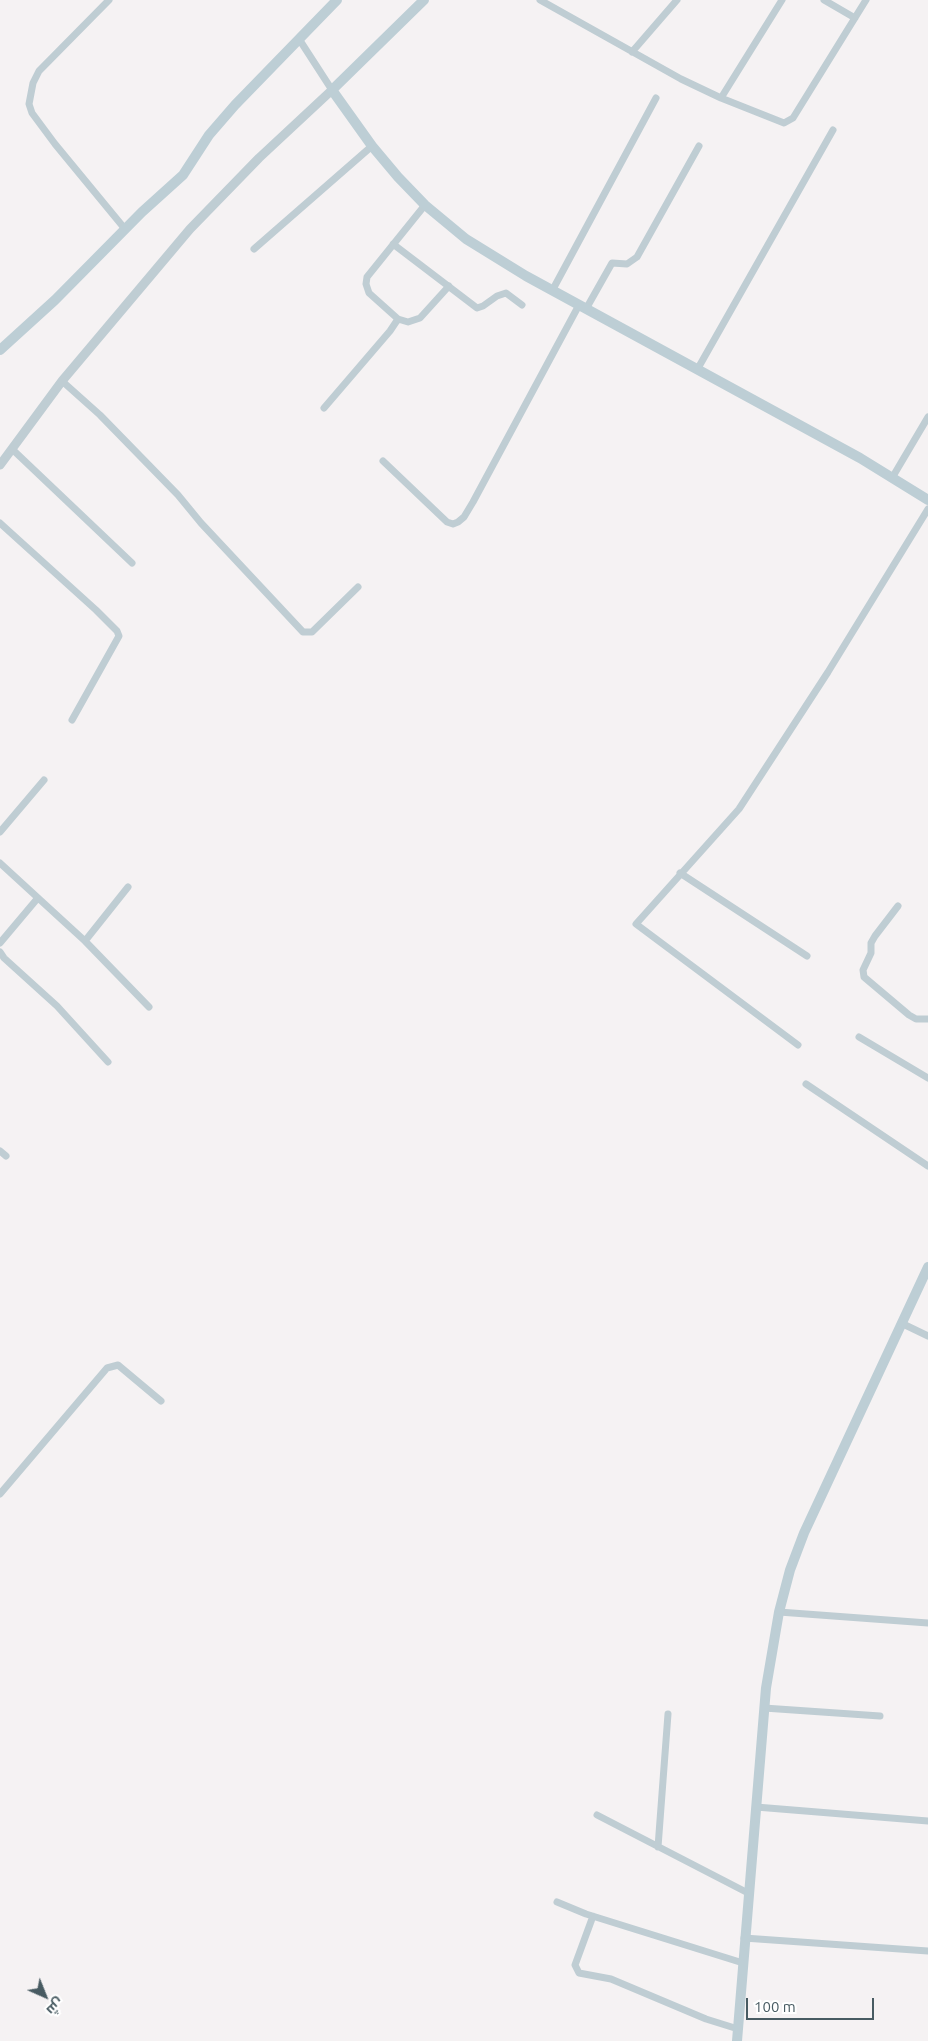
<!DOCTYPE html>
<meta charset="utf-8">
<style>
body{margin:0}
#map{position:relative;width:928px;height:2041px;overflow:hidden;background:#f5f2f3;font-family:Ubuntu,Cairo,sans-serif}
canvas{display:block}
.north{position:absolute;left:20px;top:1971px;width:50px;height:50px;-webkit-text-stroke:4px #fff;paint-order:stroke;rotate:136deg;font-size:14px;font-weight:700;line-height:20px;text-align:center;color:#485b62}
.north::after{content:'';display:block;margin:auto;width:18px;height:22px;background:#485b62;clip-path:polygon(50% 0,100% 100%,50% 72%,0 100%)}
.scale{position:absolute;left:746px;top:1998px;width:128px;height:22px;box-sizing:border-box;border:2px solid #485b62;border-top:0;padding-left:6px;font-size:15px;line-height:18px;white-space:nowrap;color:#485b62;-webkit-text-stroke:4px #fff;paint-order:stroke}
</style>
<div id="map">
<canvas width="928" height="2041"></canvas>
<div class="north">ش</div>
<div class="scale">100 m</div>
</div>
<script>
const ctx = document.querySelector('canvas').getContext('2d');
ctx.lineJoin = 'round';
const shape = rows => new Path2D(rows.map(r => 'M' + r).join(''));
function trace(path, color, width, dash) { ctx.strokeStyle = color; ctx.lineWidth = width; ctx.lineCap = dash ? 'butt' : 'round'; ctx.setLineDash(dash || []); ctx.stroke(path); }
trace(shape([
 [109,0,39,71,33,83,29,104,32,113,55,144,125,229],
 [540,0,681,79,721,98,784,123,793,118,866,0],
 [824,0,855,18],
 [299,39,332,90],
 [632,52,677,0],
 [721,98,782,0],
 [393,244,477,308,483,306,497,296,506,293,522,305],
 [254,249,372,146],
 [552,291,656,98],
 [586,309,612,263,627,264,637,257,699,146],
 [398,319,408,322,420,318,449,286],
 [697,370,833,130],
 [62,381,100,415,178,495,201,523,303,632,312,632,358,587],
 [324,408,390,331,398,319,369,293,366,284,367,277,425,205],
 [12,449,132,563],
 [383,461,447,522,453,524,458,522,464,517,473,502,579,305],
 [892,478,928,417],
 [0,523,96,610,117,631,119,636,72,720],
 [0,832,44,780],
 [0,863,85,941,149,1007],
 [680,873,807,956],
 [898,906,875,936,871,943,871,953,863,970,864,977,909,1015,916,1019,928,1019],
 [85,941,128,887],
 [0,943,37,899],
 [0,952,4,958,57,1006,108,1062],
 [859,1037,928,1078],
 [798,1045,636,924,739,809,828,672,928,509],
 [806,1084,928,1166],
 [0,1151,6,1156],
 [901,1323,928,1336],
 [0,1494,107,1368,118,1365,161,1401],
 [779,1612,928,1623],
 [764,1708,880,1716],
 [756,1807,928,1821],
 [597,1815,748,1893],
 [658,1847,668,1714],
 [557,1902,586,1914,743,1963],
 [593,1916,575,1965,579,1973,611,1979,706,2019,738,2029],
 [744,1938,928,1951]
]), '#bfcdd3', 7);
trace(shape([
 [0,465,62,381,190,229,259,158,332,90]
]), '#bfcdd3', 9);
trace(shape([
 [424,0,332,90,372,146,398,177,425,205,466,239,526,276,860,458,928,500],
 [0,350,55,300,142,212,183,175,209,135,235,105,337,0],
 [737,2041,766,1688,779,1612,790,1570,804,1533,928,1267]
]), '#bdced5', 10);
</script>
